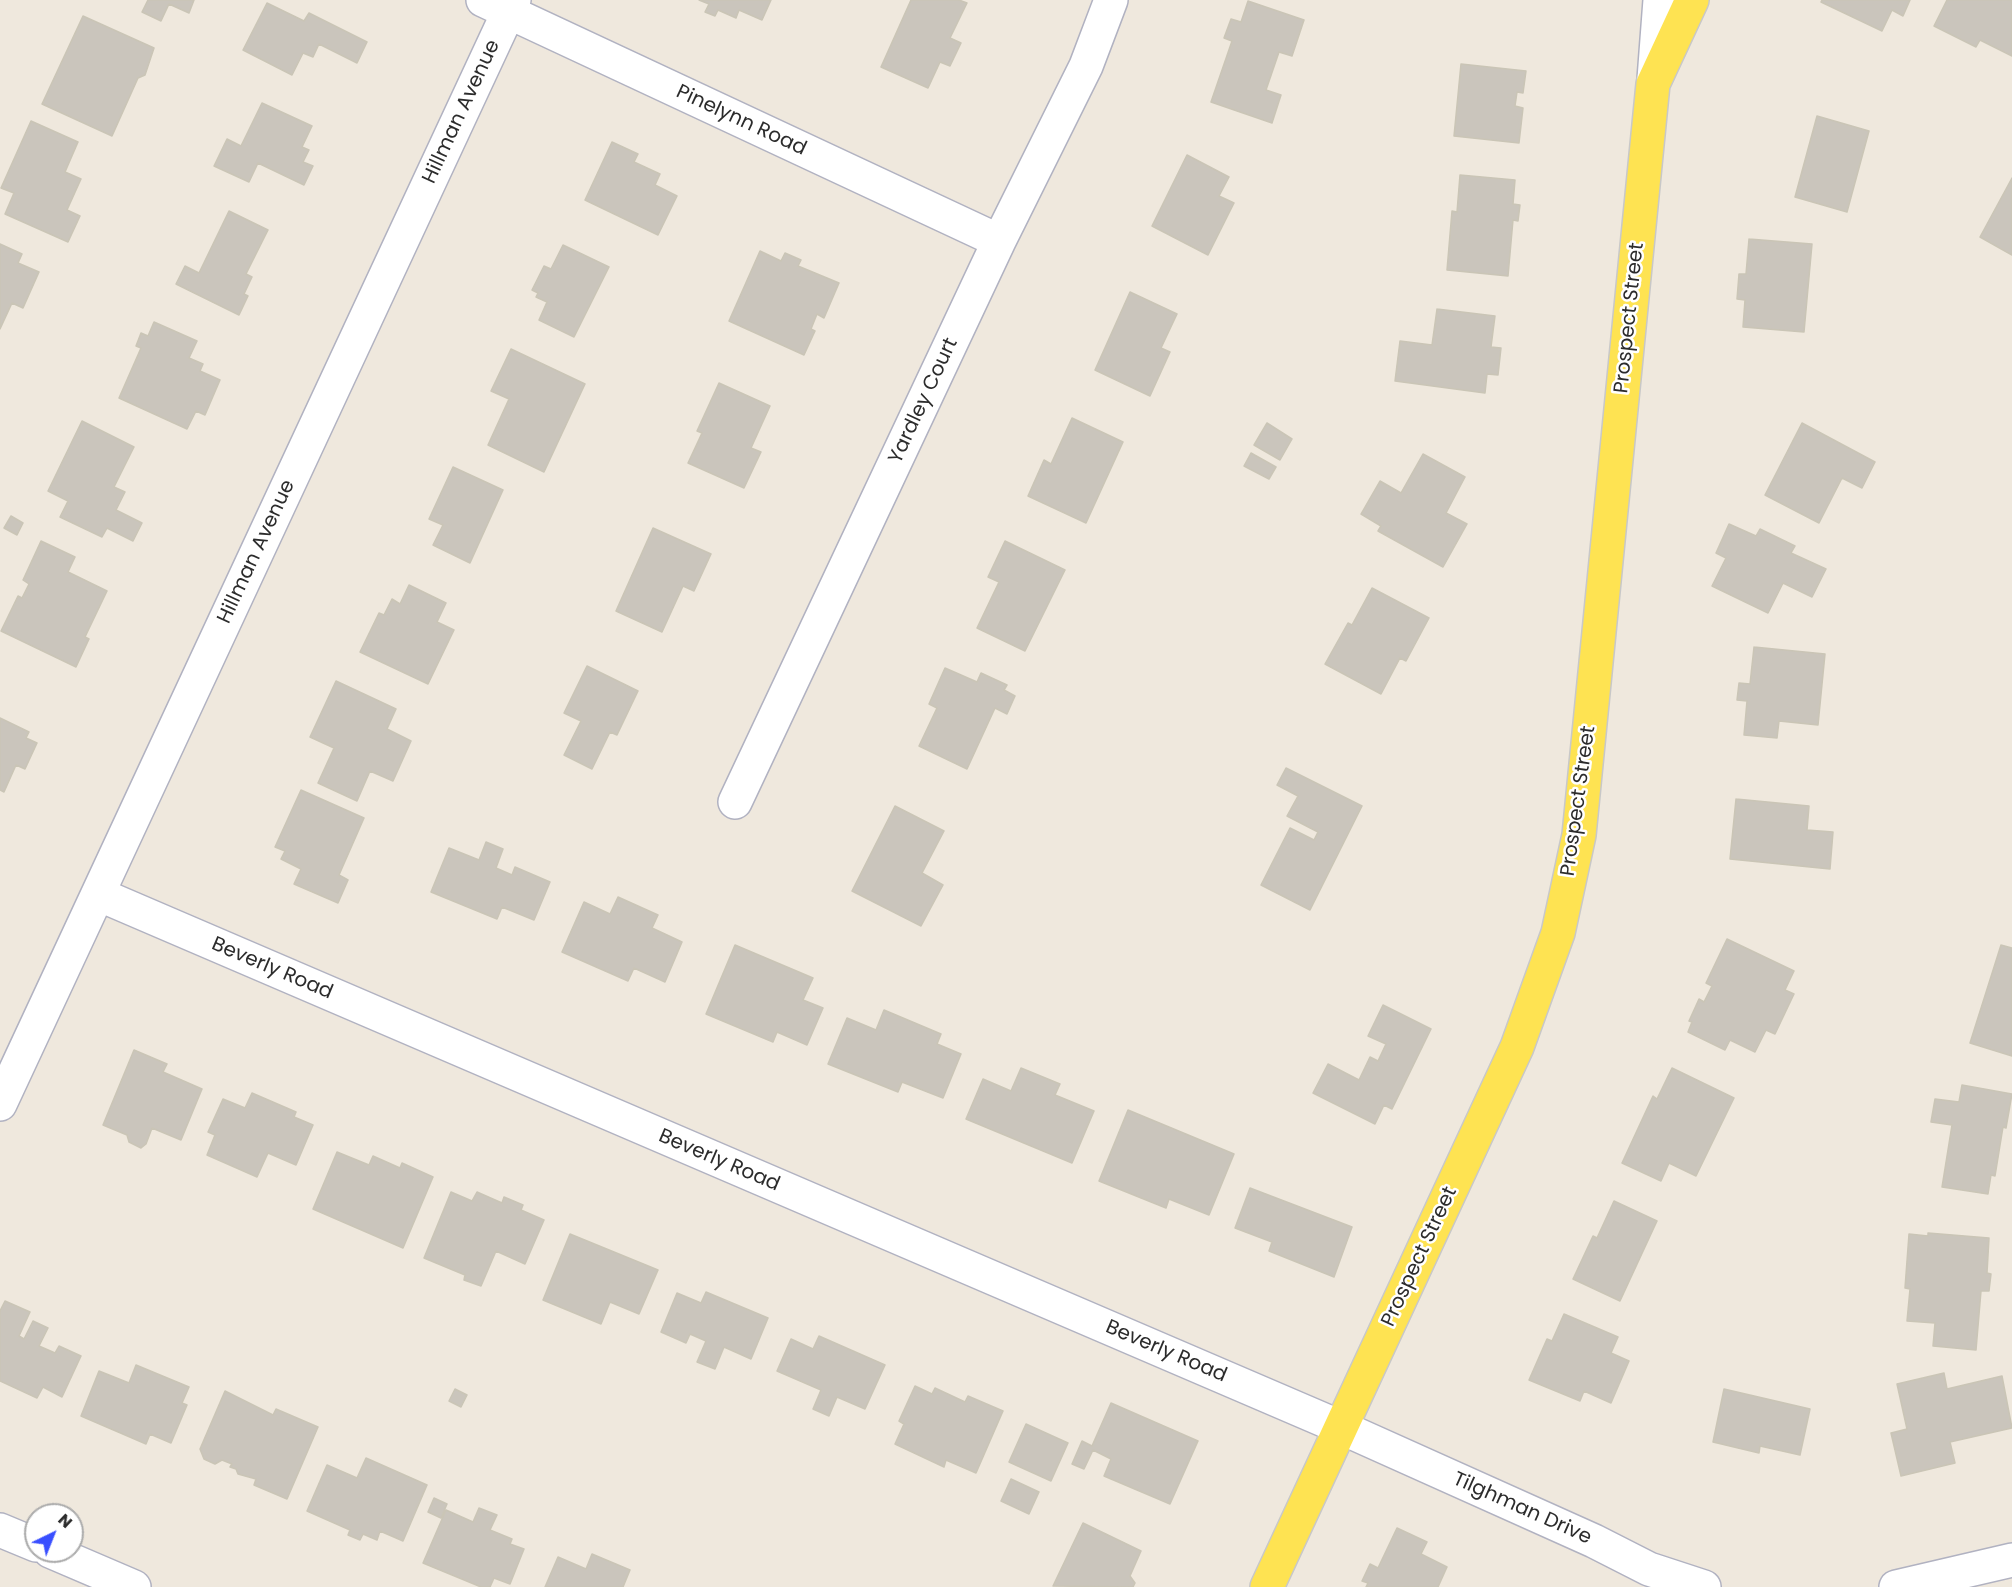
<!DOCTYPE html>
<style>
body{margin:0}
#map{position:relative;width:2012px;height:1587px;overflow:hidden;background:#efe8dd;font-family:Poppins,sans-serif}
canvas{display:block}
.north{position:absolute;left:24px;top:1503px;width:60px;height:60px;box-sizing:border-box;background:#fff;border:2px solid #ababab;border-radius:50%;rotate:43deg;font-size:16px;font-weight:700;line-height:24px;text-align:center;color:#2c2c2c}
.north::after{content:'';display:block;margin:auto;width:21px;height:27px;background:#394fff;clip-path:polygon(50% 0,100% 100%,50% 72%,0 100%)}
</style>
<div id="map">
<canvas width="2012" height="1587"></canvas>
<div class="north">N</div>
</div>
<script>
const ctx = document.querySelector('canvas').getContext('2d');
ctx.lineJoin = 'round';
function fillPath(path, color) { ctx.fillStyle = color; ctx.fill(path, 'evenodd'); }
const shape = rows => new Path2D(rows.map(r => 'M' + r).join(''));
function trace(path, color, width, dash) { ctx.strokeStyle = color; ctx.lineWidth = width; ctx.lineCap = dash ? 'butt' : 'round'; ctx.setLineDash(dash || []); ctx.stroke(path); }
function write(font, color, halo, rows, align = 'center') {
  ctx.font = font + ' Poppins,sans-serif'; ctx.lineWidth = 5; ctx.setLineDash([]); ctx.textBaseline = 'middle'; ctx.strokeStyle = halo; ctx.fillStyle = color; for (const [text, x, y, turn = 0] of rows) {
    ctx.save(); ctx.translate(x, y); ctx.rotate((+turn || 0) * Math.PI / 180); ctx.textAlign = isNaN(turn) ? turn : align; if (halo) ctx.strokeText(text, 0, 0); ctx.fillText(text, 0, 0); ctx.restore();
  }
}
const building = shape([
 [148,0,194,0,189,13,169,4,161,21,142,12,148,0],
 [699,0,771,0,762,20,739,10,736,18,718,10,715,16,705,12,709,4,699,0],
 [911,0,959,0,967,3,950,38,961,43,950,66,940,62,928,88,881,67,911,0],
 [1822,0,1910,0,1903,16,1892,10,1882,31,1821,2,1822,0],
 [1947,0,2012,0,2012,56,1980,40,1976,47,1934,26,1947,0],
 [1248,1,1304,20,1292,56,1279,52,1266,90,1281,95,1272,123,1211,102,1232,41,1224,38,1231,19,1241,22,1248,1],
 [267,3,304,21,309,13,367,42,357,63,319,44,313,57,303,53,292,75,243,50,267,3],
 [83,16,154,48,145,75,138,78,112,136,42,104,83,16],
 [1461,64,1526,71,1523,93,1517,92,1515,106,1523,108,1519,143,1454,136,1461,64],
 [262,103,312,126,302,147,309,150,303,162,313,166,304,185,258,163,249,182,214,166,227,139,241,146,262,103],
 [1817,116,1869,131,1847,212,1795,197,1817,116],
 [31,121,78,142,65,172,81,179,67,210,80,216,68,242,5,214,14,193,1,188,31,121],
 [612,142,638,154,634,162,660,174,655,185,677,196,658,235,585,200,612,142],
 [1187,155,1229,177,1219,196,1234,203,1208,255,1152,226,1187,155],
 [1460,175,1515,180,1513,204,1520,205,1518,221,1513,220,1508,276,1447,270,1452,211,1457,212,1460,175],
 [2012,178,2012,255,1980,237,2012,178],
 [229,211,268,230,246,274,252,277,244,294,248,296,239,315,176,284,185,266,199,273,229,211],
 [1749,239,1812,244,1804,332,1743,327,1745,300,1737,299,1739,274,1746,274,1749,239],
 [0,244,22,254,18,263,39,272,23,308,12,303,0,329,0,244],
 [563,245,609,267,574,337,539,320,547,302,536,297,538,293,532,290,544,266,551,269,563,245],
 [760,251,781,261,785,253,801,260,798,266,839,283,824,318,817,314,811,329,815,331,804,355,729,321,760,251],
 [1130,292,1177,314,1161,348,1170,352,1150,396,1095,370,1130,292],
 [1437,309,1495,316,1491,347,1501,348,1498,375,1487,374,1485,393,1395,381,1400,341,1432,345,1437,309],
 [154,322,197,341,189,358,203,364,200,371,220,380,205,415,196,411,187,429,119,398,141,348,136,346,141,333,148,336,154,322],
 [511,349,585,384,544,472,488,445,509,399,491,391,511,349],
 [719,383,770,406,751,448,761,452,744,488,688,463,702,433,697,431,719,383],
 [1072,418,1123,442,1086,523,1028,496,1044,460,1051,464,1072,418],
 [82,421,134,447,114,487,125,492,116,510,142,523,133,541,107,528,102,537,60,517,68,501,48,491,82,421],
 [1267,423,1292,439,1280,460,1254,445,1267,423],
 [1802,423,1875,462,1862,488,1842,478,1819,523,1765,495,1802,423],
 [1251,453,1276,467,1269,479,1244,466,1251,453],
 [1423,454,1465,477,1446,513,1467,524,1443,567,1378,531,1381,526,1361,514,1380,481,1401,493,1423,454],
 [453,467,503,490,470,563,433,545,443,525,429,519,453,467],
 [11,516,23,523,17,535,4,528,11,516],
 [1729,524,1756,536,1760,529,1795,546,1791,553,1826,569,1812,597,1783,583,1768,613,1712,586,1726,558,1716,553,1729,524],
 [653,528,711,554,694,591,683,586,662,632,616,611,653,528],
 [41,541,75,557,68,572,107,591,85,637,89,639,76,667,1,631,18,596,22,598,29,584,23,580,41,541],
 [1005,541,1065,570,1025,651,977,628,999,582,988,577,1005,541],
 [409,585,446,603,437,622,454,630,428,684,360,652,379,613,384,615,392,599,400,604,409,585],
 [1372,588,1429,618,1406,661,1400,658,1381,694,1325,664,1348,623,1352,625,1372,588],
 [1754,647,1825,654,1818,725,1779,721,1777,738,1744,735,1747,701,1737,700,1739,683,1750,684,1754,647],
 [587,666,638,691,617,735,610,732,592,769,564,755,581,721,564,713,587,666],
 [945,668,977,682,981,673,1007,685,1004,690,1015,696,1007,714,995,708,967,769,919,746,937,708,929,704,945,668],
 [336,681,396,709,387,729,411,741,393,781,370,771,357,801,318,783,334,748,310,737,336,681],
 [0,718,29,732,26,738,37,743,25,769,16,765,4,792,0,790,0,718],
 [1286,768,1362,806,1310,910,1261,885,1290,828,1314,840,1318,832,1287,816,1298,796,1277,785,1286,768],
 [301,790,364,818,339,875,348,880,338,903,294,884,301,869,281,859,285,851,275,847,301,790],
 [1736,799,1809,806,1807,830,1833,832,1830,869,1730,859,1736,799],
 [895,806,944,831,922,873,943,885,921,926,852,891,895,806],
 [486,842,503,849,496,868,512,875,515,867,550,882,534,920,502,907,497,919,431,892,449,848,479,860,486,842],
 [618,897,658,915,652,928,682,942,665,982,634,968,628,981,562,952,584,902,610,914,618,897],
 [1727,939,1794,971,1785,990,1794,994,1775,1034,1766,1030,1755,1052,1730,1040,1725,1050,1688,1032,1692,1022,1689,1021,1699,999,1704,1002,1712,986,1706,983,1727,939],
 [735,945,813,978,803,1000,823,1008,807,1045,777,1032,773,1042,706,1014,735,945],
 [2001,945,2012,948,2012,1056,1970,1043,2001,945],
 [1383,1005,1431,1029,1392,1109,1384,1105,1375,1124,1313,1093,1328,1064,1359,1080,1370,1057,1378,1061,1386,1044,1368,1036,1383,1005],
 [884,1010,941,1034,937,1044,961,1054,943,1098,902,1082,898,1092,828,1064,847,1018,876,1030,884,1010],
 [134,1050,167,1064,163,1072,202,1089,181,1140,152,1128,146,1144,141,1148,129,1142,127,1135,103,1125,134,1050],
 [1021,1068,1060,1084,1055,1095,1094,1111,1072,1163,966,1119,983,1079,1011,1091,1021,1068],
 [1672,1068,1734,1098,1696,1176,1669,1163,1661,1181,1622,1163,1653,1096,1657,1099,1672,1068],
 [1962,1085,2012,1094,2006,1128,2003,1127,1995,1176,1991,1175,1988,1194,1942,1187,1952,1125,1931,1122,1935,1099,1959,1102,1962,1085],
 [252,1093,296,1112,294,1117,313,1125,296,1165,268,1153,257,1177,207,1155,215,1135,208,1132,223,1099,245,1108,252,1093],
 [1128,1110,1234,1154,1209,1215,1169,1199,1166,1208,1099,1181,1128,1110],
 [337,1152,369,1165,373,1156,400,1168,402,1163,433,1177,403,1248,313,1209,337,1152],
 [1250,1188,1352,1227,1334,1277,1269,1251,1272,1242,1235,1228,1250,1188],
 [451,1192,472,1201,477,1192,502,1203,504,1197,523,1205,521,1210,544,1220,525,1264,496,1251,481,1286,464,1280,465,1275,424,1258,451,1192],
 [1614,1201,1657,1221,1620,1301,1573,1279,1593,1236,1597,1238,1614,1201],
 [1928,1233,1989,1238,1987,1273,1991,1274,1989,1291,1981,1291,1976,1350,1933,1346,1935,1323,1907,1321,1910,1289,1905,1288,1909,1234,1928,1236,1928,1233],
 [570,1234,658,1270,639,1314,610,1302,601,1324,543,1300,570,1234],
 [706,1292,768,1318,751,1359,724,1347,715,1369,697,1362,706,1341,690,1334,686,1343,661,1332,677,1293,701,1303,706,1292],
 [5,1301,30,1312,19,1336,24,1339,33,1321,48,1328,39,1346,55,1353,59,1346,81,1356,62,1397,43,1387,37,1398,0,1381,0,1311,5,1301],
 [1564,1314,1618,1337,1611,1353,1629,1361,1611,1403,1584,1391,1580,1401,1529,1380,1547,1339,1552,1341,1564,1314],
 [819,1336,885,1365,865,1409,837,1397,829,1416,813,1409,821,1390,777,1371,791,1339,813,1349,819,1336],
 [136,1365,189,1387,182,1403,187,1405,171,1443,150,1434,146,1444,81,1416,99,1371,129,1383,136,1365],
 [1944,1373,1947,1389,2002,1376,2012,1428,1950,1442,1955,1463,1901,1476,1891,1433,1907,1429,1897,1384,1944,1373],
 [915,1386,932,1394,935,1388,965,1402,968,1396,1003,1411,976,1473,946,1460,944,1467,895,1444,904,1424,899,1421,915,1386],
 [455,1389,467,1395,461,1407,449,1401,455,1389],
 [1724,1389,1810,1409,1800,1455,1760,1446,1759,1453,1713,1442,1724,1389],
 [225,1391,273,1415,276,1409,318,1427,287,1499,254,1485,256,1479,238,1474,236,1469,230,1467,232,1464,222,1460,215,1464,204,1459,200,1449,225,1391],
 [1111,1403,1198,1441,1170,1504,1104,1476,1111,1459,1093,1450,1084,1469,1072,1464,1082,1441,1092,1446,1111,1403],
 [1026,1424,1068,1443,1051,1481,1009,1462,1026,1424],
 [366,1458,427,1485,403,1541,380,1531,377,1540,363,1534,360,1540,348,1535,350,1530,307,1511,327,1465,357,1478,366,1458],
 [1011,1479,1039,1492,1029,1514,1001,1501,1011,1479],
 [434,1498,447,1504,441,1518,428,1512,434,1498],
 [479,1508,497,1515,490,1530,512,1539,510,1544,524,1549,510,1584,494,1578,490,1587,481,1587,423,1563,446,1510,473,1522,479,1508],
 [1083,1523,1141,1551,1130,1576,1135,1583,1133,1587,1053,1586,1083,1523],
 [1397,1528,1427,1542,1421,1554,1447,1567,1438,1587,1366,1587,1368,1583,1362,1581,1370,1564,1378,1568,1397,1528],
 [592,1554,630,1570,623,1587,545,1587,558,1557,586,1569,592,1554]
]);
fillPath(building, '#cac5bc');
trace(building, '#cac5b6', 1.5);
const minor = shape([
 [483,0,999,241],
 [1654,79,1660,0],
 [735,802,999,241,1086,66,1111,0],
 [98,894,1340,1427,1594,1541,1649,1569,1704,1587],
 [0,1104,514,0],
 [0,1530,36,1545],
 [50,1551,134,1587],
 [1896,1587,2012,1560]
]);
const major = shape([
 [1267,1587,1517,1047,1558,933,1579,835,1653,84,1692,0]
]);
trace(minor, '#b1b2c1', 36);
trace(major, '#c8c8c8', 36);
trace(minor, '#fff', 33);
trace(major, '#fee352', 33);
write('20px', '#2c2c2c', '#fff', [
 ["Hillman Avenue",462,112,-65],
 ["Pinelynn Road",741,121,25],
 ["Prospect Street",1630,318,-84],
 ["Yardley Court",924,401,-65],
 ["Hillman Avenue",257,552,-65],
 ["Prospect Street",1579,801,-82],
 ["Beverly Road",272,969,23],
 ["Beverly Road",719,1161,23],
 ["Prospect Street",1420,1257,-65],
 ["Beverly Road",1166,1352,23],
 ["Tilghman Drive",1522,1509,24]
]);
</script>
